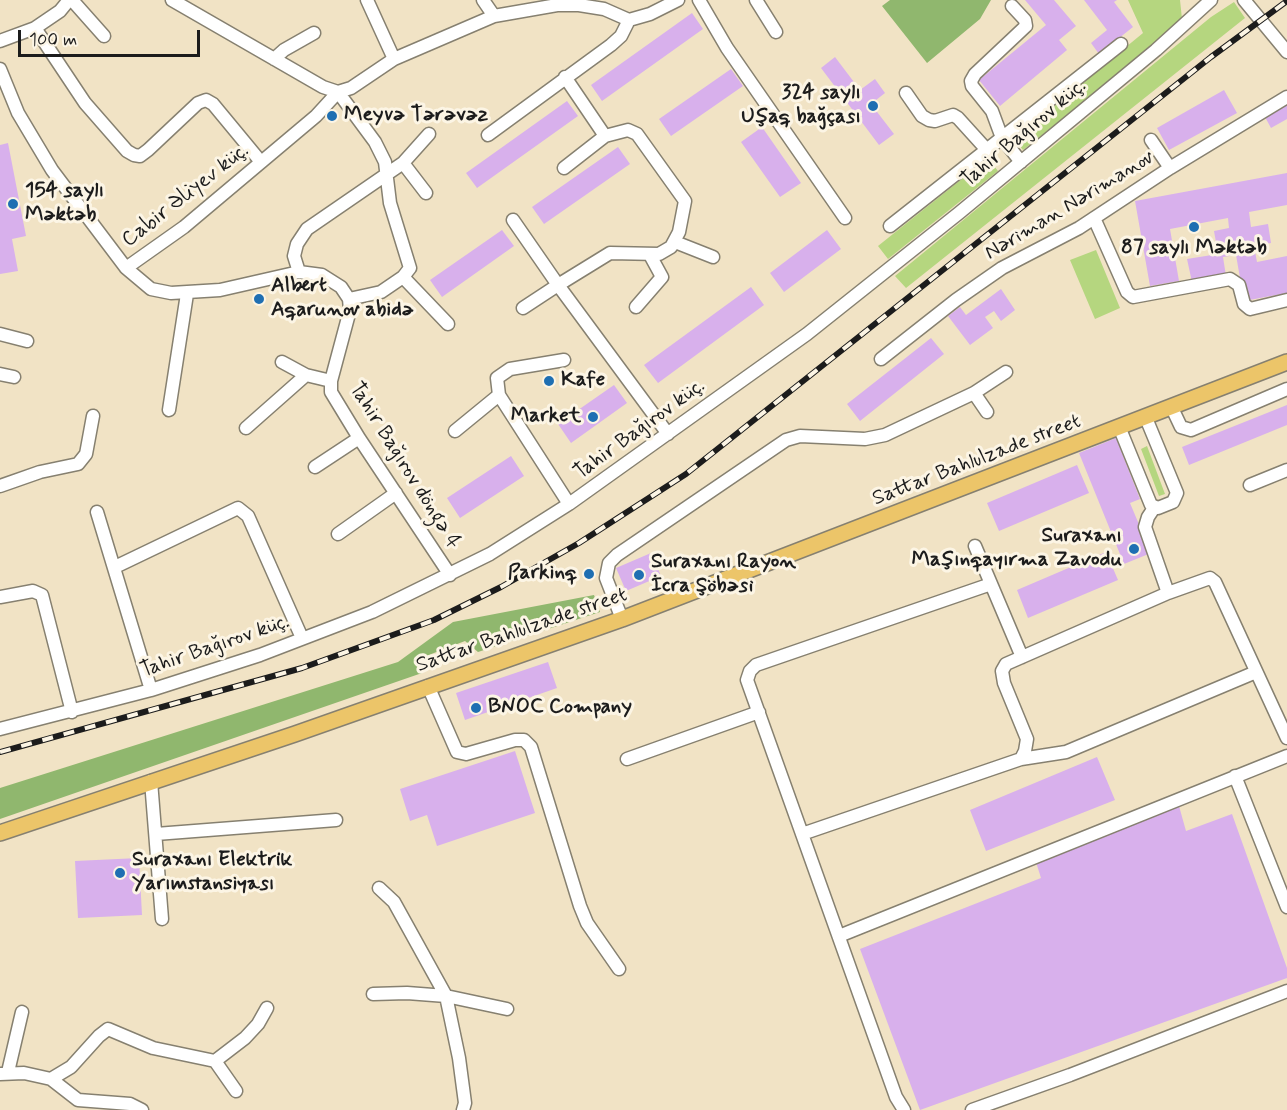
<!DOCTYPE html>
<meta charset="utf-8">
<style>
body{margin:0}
#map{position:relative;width:1287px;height:1110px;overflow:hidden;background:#f1e3c5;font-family:Mynerve,sans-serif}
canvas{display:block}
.scale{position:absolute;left:18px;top:30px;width:182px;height:27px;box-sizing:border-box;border:3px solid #1c1c1c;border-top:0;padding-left:8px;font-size:18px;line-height:21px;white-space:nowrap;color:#1c1c1c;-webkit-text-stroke:4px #fcf5e5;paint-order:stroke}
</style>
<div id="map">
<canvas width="1287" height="1110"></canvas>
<div class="scale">100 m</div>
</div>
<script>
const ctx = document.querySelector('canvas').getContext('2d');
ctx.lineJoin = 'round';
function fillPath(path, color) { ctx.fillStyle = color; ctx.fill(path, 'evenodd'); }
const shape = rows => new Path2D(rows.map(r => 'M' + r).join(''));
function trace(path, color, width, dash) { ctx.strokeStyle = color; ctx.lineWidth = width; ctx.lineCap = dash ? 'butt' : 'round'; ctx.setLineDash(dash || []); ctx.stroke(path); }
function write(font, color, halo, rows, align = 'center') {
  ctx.font = font + ' Mynerve,sans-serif'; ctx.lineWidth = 6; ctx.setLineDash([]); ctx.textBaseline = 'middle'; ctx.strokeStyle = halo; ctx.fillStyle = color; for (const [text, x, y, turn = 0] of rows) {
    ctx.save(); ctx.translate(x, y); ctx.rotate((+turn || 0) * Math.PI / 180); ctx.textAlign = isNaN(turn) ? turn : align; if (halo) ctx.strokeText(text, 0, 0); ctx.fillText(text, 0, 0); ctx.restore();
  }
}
fillPath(shape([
 [1128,0,1180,0,1182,19,1121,73,1023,150,1014,139,1143,33],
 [1234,2,1245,18,906,288,895,276,1211,17],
 [988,158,998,171,888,259,878,246],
 [1096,250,1120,308,1095,319,1070,260],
 [1147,446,1165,494,1159,496,1141,449]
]), '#b5d67f');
fillPath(shape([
 [890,0,991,0,980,19,927,63,882,6],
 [594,595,600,612,478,652,465,641,421,658,422,673,0,819,0,788,398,662,453,622]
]), '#90b76e');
fillPath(shape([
 [1025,0,1054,0,1076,26,1059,40,1067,50,1000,106,979,80,1046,25],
 [1084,0,1117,0,1114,2,1133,27,1099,54,1091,43,1107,30],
 [692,13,703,29,602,101,591,85],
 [835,57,860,90,875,79,885,93,871,104,894,134,879,145,821,68],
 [731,69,743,86,671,136,659,119],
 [1224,90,1237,113,1169,150,1157,128],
 [567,101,578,116,477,188,466,173],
 [1287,105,1287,119,1271,128,1265,117],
 [762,127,801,183,780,197,741,142],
 [8,143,26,236,12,239,18,271,0,274,0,145],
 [618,147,630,164,544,224,532,207],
 [1287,173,1287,205,1249,212,1251,227,1268,224,1271,243,1254,246,1257,262,1287,256,1287,293,1244,301,1236,255,1223,257,1226,276,1192,282,1187,259,1218,254,1214,231,1229,228,1228,218,1170,229,1179,281,1150,286,1135,201],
 [502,230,514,246,442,297,430,280],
 [827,230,841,249,784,292,770,273],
 [751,287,764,305,658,383,644,365],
 [1001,289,1015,310,1001,321,994,311,985,317,993,328,970,345,948,316,960,307,966,315],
 [931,338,944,354,860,421,847,404],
 [614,385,627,403,571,443,558,424],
 [1287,405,1287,425,1189,465,1182,447],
 [1116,438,1140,499,1130,503,1151,553,1124,564,1079,453],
 [511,456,524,476,460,518,447,498],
 [1077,465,1089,493,999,531,987,503],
 [1106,552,1118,580,1028,618,1017,590],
 [651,553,661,576,626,591,616,568],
 [548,662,557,688,465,720,456,693],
 [515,751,535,813,437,846,427,815,410,821,400,789],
 [1097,757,1115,800,986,851,970,810],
 [1179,806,1186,831,1232,814,1287,968,1287,978,920,1110,860,949,1041,878,1035,859],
 [139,858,142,915,78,918,75,861]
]), '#d8b0ec');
const minor = shape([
 [72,0,104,36],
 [172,0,323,87,338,92,351,88,394,59,494,16,557,5,579,5,604,9,629,20,650,14,678,0],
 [367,0,394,59],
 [483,0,494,16],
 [699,0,727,48,845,218],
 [756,0,776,32],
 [1244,0,1287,52],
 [1012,6,1025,20,1026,26,975,74,971,81,972,86,992,111,1002,138,1021,162],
 [35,28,85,103,127,151,134,155,140,156,148,150,198,103,206,100,213,104,261,162],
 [0,41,35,28,60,11,69,0],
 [274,59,284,50,314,33],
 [0,69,18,113,52,170,126,268,184,227,316,116,338,92,375,142,385,162,390,203,410,268,403,277,381,292,349,299],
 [565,77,605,136,628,130,637,134,685,201,679,232,671,247,659,254,610,253,558,285,668,434],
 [906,93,922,116,929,120,935,121,953,115,958,118,987,150],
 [488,135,611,45,621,36,629,20],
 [1151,140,1170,168],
 [403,163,426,193],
 [564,168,605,136],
 [1094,218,1127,292,1133,297,1230,279,1239,285,1244,304,1250,309,1287,300],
 [513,220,558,285,523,308],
 [890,226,1121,44],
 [675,242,713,257],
 [126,268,151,289,171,293,220,290,299,272,322,275,341,287,349,299,350,310,331,381,331,392,359,438,450,575],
 [299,272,294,256,297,244,307,229,403,163,429,134],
 [403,277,448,324],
 [636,307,662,277,650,255],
 [0,334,27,341],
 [881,359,956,300,1002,268,1079,228,1170,168,1287,97],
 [564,360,510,369,497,378,499,395,569,504],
 [282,362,306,375,331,381],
 [0,374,14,377],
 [974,393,987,412],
 [1172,408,1181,427,1191,430,1287,389],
 [169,410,187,294],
 [246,428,306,375],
 [1120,429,1151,505,1158,508,1173,502,1177,493,1146,418],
 [455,431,499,395],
 [315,467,359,438],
 [1250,485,1287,470],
 [0,486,40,472,78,464,86,454,93,416],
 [1154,508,1148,517,1145,527,1168,593],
 [97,512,151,690],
 [338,534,396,493],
 [975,546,1022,657],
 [115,567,238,508,248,516,302,638],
 [0,597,33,591,42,595,72,712],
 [622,619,606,578,609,563,617,555,786,440,800,436,865,439,885,435,974,393,1006,372],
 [428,686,457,752,466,754,515,740,524,740,531,747,580,906,587,923,619,969],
 [0,729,151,690,260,655,372,612,490,554,569,504,807,334,959,213,1156,50,1211,0],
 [627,759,759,712],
 [1021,759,1066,752,1256,672],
 [1235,776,1287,907],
 [151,781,162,919],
 [156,834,336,820],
 [802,834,1021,759,1025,751,1027,739,1004,683,1002,671,1006,664,1168,593,1210,578,1215,582,1287,738],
 [379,888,394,902,446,996,459,1058,465,1103,463,1110],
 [839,936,1287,756],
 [373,994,407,993,446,996,507,1009],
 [215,1061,236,1091],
 [8,1072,22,1012],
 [0,1074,24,1073,51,1079,71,1067,99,1036,108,1029,153,1048,215,1061,245,1038,258,1024,267,1008],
 [51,1079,78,1100,130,1104,142,1110],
 [904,1110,896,1097,747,680,750,671,756,665,991,584],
 [972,1110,1070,1075,1287,991]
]);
const major = shape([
 [0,833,295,734,622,619,1287,362]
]);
trace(minor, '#868070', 15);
trace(major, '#868070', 18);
trace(minor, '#fff', 12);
trace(major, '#ecc569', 15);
const rail = shape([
 [0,752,302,668,434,620,501,587,579,543,686,474,1211,57,1287,1]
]);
trace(rail, '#1c1c1c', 6);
trace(rail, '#fcf5e5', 4, [11]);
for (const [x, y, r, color] of [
 [873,106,6,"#1f6fb2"],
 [332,116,6,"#1f6fb2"],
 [13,204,6,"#1f6fb2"],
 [1194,227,6,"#1f6fb2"],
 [259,299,6,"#1f6fb2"],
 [549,381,6,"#1f6fb2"],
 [593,417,6,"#1f6fb2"],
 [1134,549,6,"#1f6fb2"],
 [589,574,6,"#1f6fb2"],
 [639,575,6,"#1f6fb2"],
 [476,708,6,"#1f6fb2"],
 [120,873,6,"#1f6fb2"]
]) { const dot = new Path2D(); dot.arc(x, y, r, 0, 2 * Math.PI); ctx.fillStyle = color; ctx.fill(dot); trace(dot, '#fcf5e5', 2); }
write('bold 21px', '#1c1c1c', '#fcf5e5', [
 ["324 saylı",861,94,"right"],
 ["Uşaq bağçası",861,118,"right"],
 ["Meyvə Tərəvəz",344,116],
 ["154 saylı",25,192],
 ["Məktəb",25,216],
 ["87 saylı Məktəb",1194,249,"center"],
 ["Albert",271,287],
 ["Aqarunov abidə",271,311],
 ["Kafe",561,381],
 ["Market",581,417,"right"],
 ["Suraxanı",1122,537,"right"],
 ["Maşınqayırma Zavodu",1122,561,"right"],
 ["Suraxanı Rayon",651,563],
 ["İcra Şöbəsi",651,587],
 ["Parkinq",577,574,"right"],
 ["BNOC Company",488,708],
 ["Suraxanı Elektrik",132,861],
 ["Yarımstansiyası",132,885]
], 'left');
write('21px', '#1c1c1c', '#fcf5e5', [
 ["Tahir Bağırov küç.",1024,134,-40],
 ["Cabir Əliyev küç.",186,196,-38],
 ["Nəriman Nərimanov",1070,206,-31],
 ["Tahir Bağırov küç.",640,430,-36],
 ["Sattar Bahlulzade street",977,461,-21],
 ["Tahir Bağırov döngə 4",404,466,58],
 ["Sattar Bahlulzade street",522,631,-19],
 ["Tahir Bağırov küç.",215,647,-19]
]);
</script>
